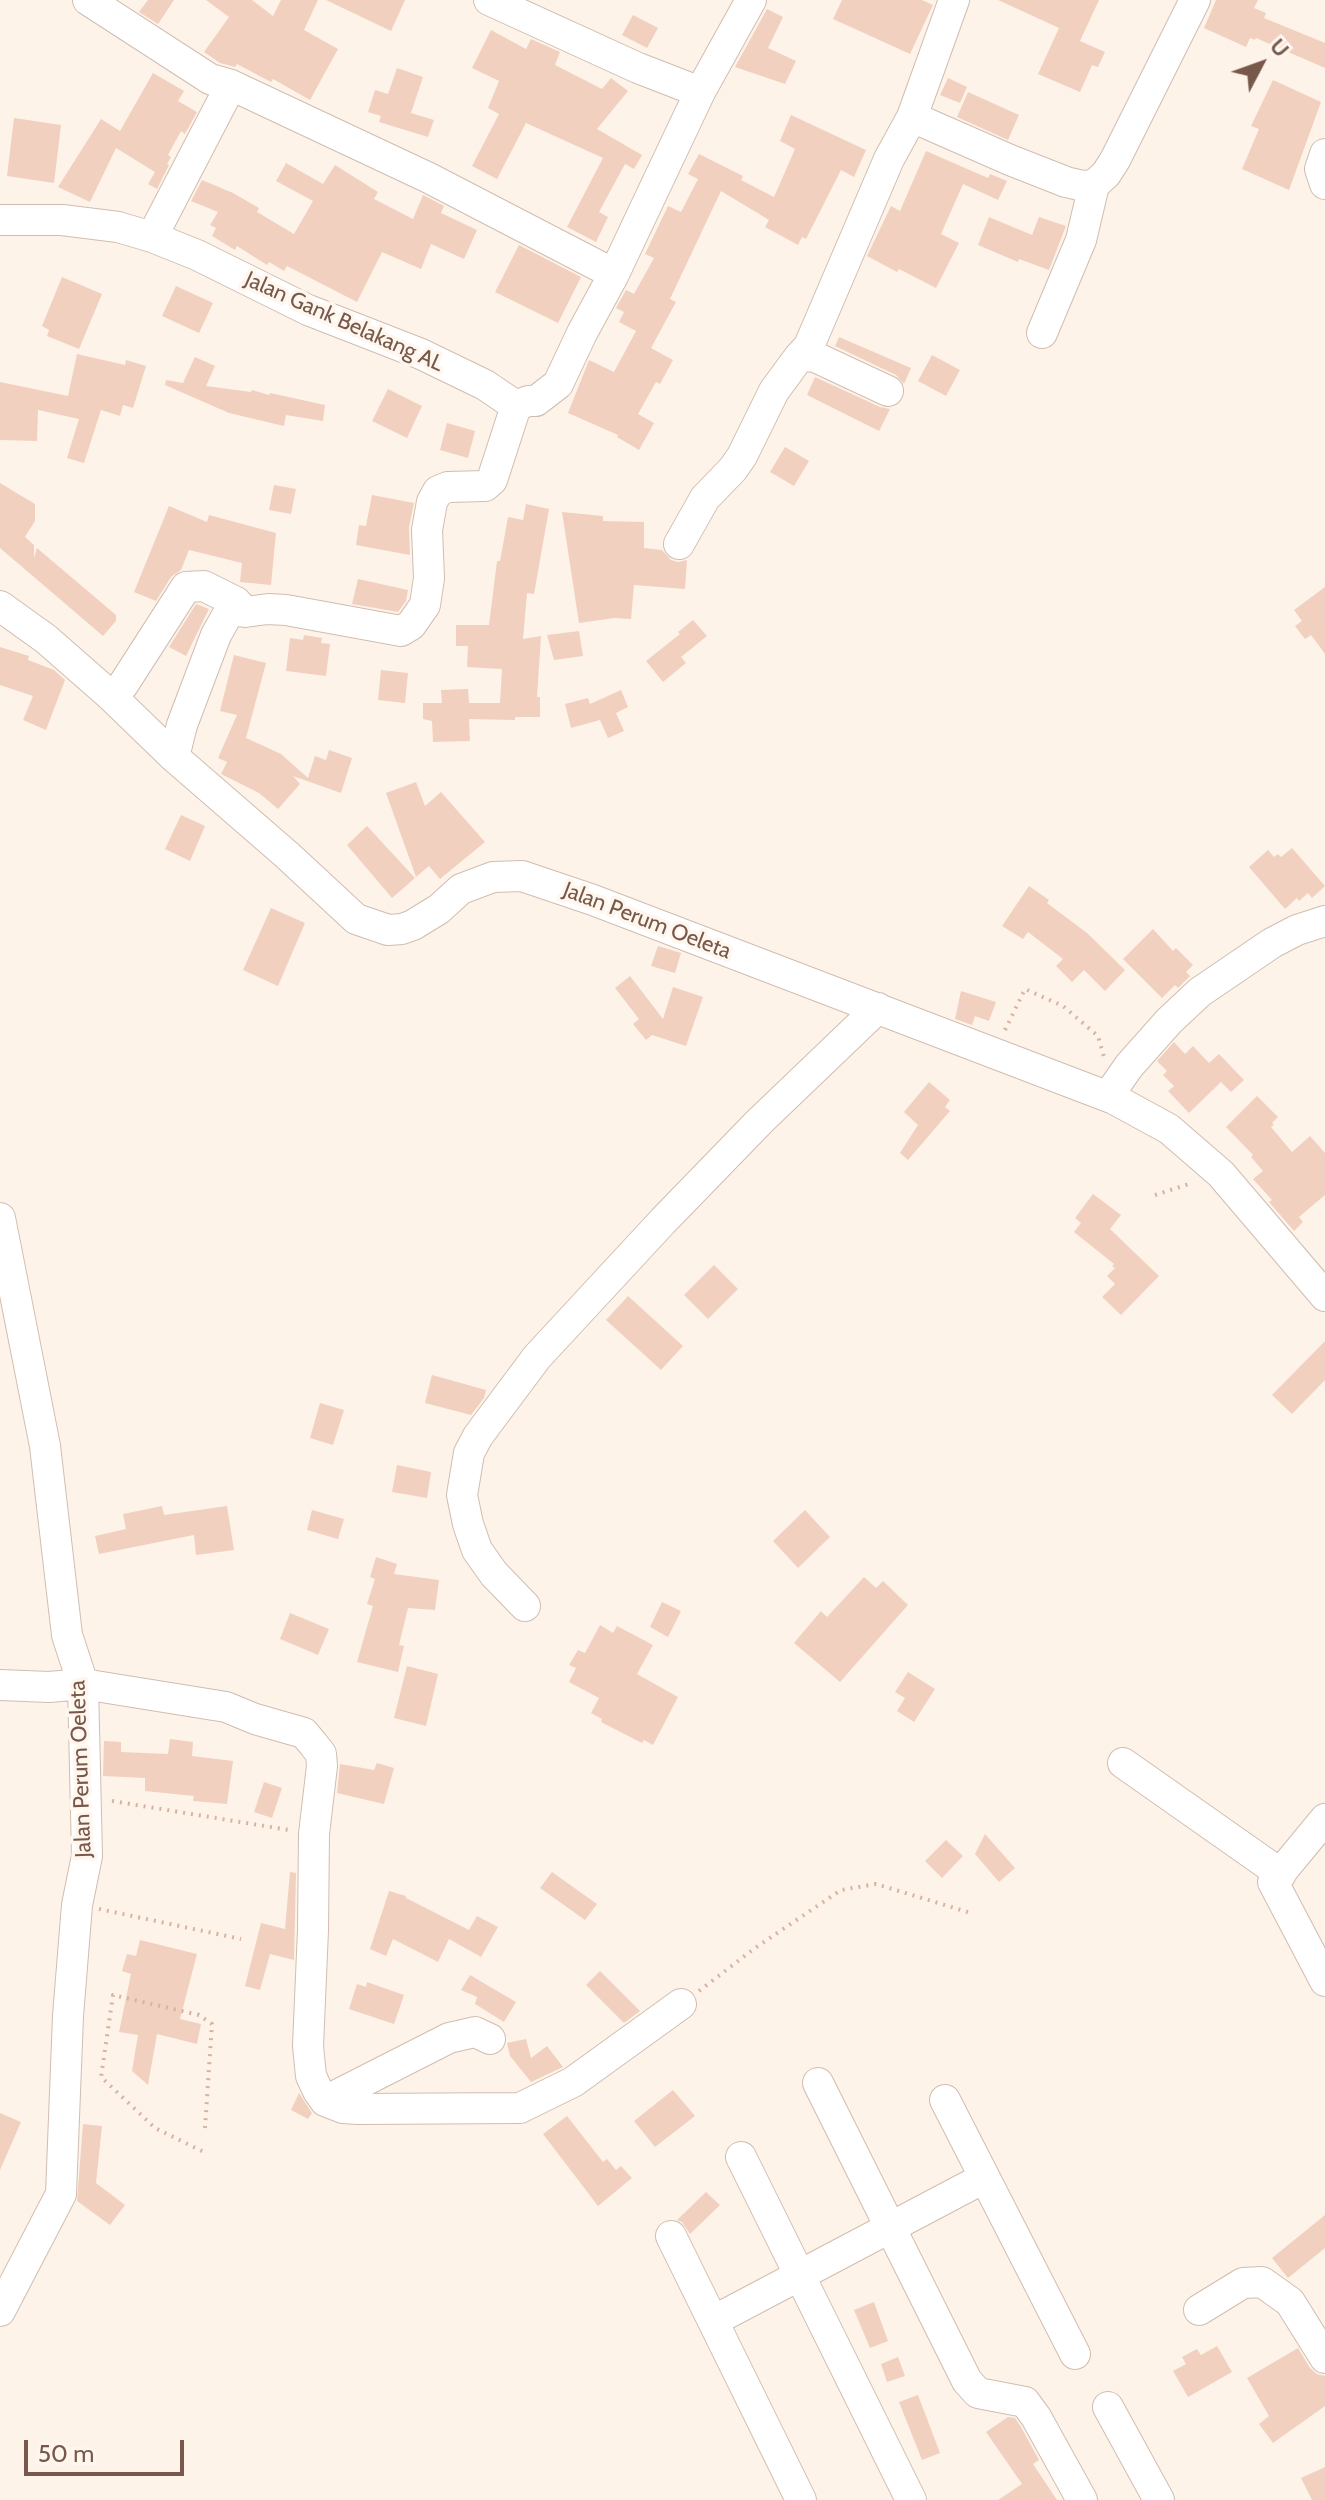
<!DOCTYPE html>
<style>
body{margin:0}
#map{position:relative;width:1325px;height:2500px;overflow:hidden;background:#fdf3e8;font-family:Cabin,sans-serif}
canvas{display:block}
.north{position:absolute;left:1221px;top:24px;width:80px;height:80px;-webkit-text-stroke:6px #fff7ee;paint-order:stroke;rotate:49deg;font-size:22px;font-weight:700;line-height:32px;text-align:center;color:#77584b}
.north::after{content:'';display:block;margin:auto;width:28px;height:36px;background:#77584b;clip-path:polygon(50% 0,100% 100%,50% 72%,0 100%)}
.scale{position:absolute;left:24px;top:2440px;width:160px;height:36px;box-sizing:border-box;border:4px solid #77584b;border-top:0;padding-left:10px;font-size:24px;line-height:28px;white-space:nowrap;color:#77584b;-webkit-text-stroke:6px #fff7ee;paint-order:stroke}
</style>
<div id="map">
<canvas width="1325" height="2500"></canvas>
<div class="north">U</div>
<div class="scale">50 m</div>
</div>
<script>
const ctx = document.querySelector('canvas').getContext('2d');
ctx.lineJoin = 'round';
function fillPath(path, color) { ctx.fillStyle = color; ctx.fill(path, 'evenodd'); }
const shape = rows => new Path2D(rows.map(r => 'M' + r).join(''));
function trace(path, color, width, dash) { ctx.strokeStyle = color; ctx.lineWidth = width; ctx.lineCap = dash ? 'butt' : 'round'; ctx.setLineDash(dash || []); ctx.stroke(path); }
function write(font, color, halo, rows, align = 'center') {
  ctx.font = font + ' Cabin,sans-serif'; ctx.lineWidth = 7; ctx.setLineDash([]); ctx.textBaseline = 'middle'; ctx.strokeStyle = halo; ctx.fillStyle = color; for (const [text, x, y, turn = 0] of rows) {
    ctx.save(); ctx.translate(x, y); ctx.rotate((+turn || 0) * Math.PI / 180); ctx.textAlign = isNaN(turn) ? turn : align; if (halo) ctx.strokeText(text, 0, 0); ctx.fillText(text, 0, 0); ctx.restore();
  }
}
fillPath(shape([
 [148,0,174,0,158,24,139,12],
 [206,0,252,0,273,16,281,0,318,0,304,30,338,49,310,100,273,79,271,82,237,64,235,67,220,63,204,52,229,17],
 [326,0,405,0,391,31],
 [842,0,922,0,933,5,910,54,833,19],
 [998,0,1099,0,1080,41,1105,52,1098,67,1092,65,1080,92,1038,74,1059,28],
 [1216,0,1258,0,1254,8,1266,13,1264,18,1325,43,1325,68,1256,38,1255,40,1250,38,1246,47,1204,28],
 [767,9,783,17,768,48,796,61,785,84,735,67],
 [633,15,658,28,647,48,622,35],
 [491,30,526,49,531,39,560,52,555,65,602,89,611,78,628,91,597,129,642,155,634,169,625,164,599,212,608,217,596,242,567,227,603,158,526,123,497,179,472,166,499,114,488,108,499,81,472,68],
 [397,68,423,77,411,113,434,120,428,137,379,122,381,116,368,112,375,90,388,94],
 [153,73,184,91,178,101,197,112,185,134,181,131,168,155,171,157,167,164,169,165,157,189,148,184,155,172,116,148,90,202,58,187,101,119,120,131],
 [948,78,967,87,960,103,940,95],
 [1273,80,1321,102,1289,190,1242,169,1259,129,1251,126],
 [968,92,1019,115,1008,140,957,117],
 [791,115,866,150,854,177,841,170,806,239,802,237,798,245,765,227,769,220,721,191,670,299,676,302,651,348,673,360,660,384,656,382,638,414,654,423,639,450,617,437,618,435,568,413,589,360,614,372,636,331,619,322,624,312,616,308,626,290,634,294,654,258,645,254,668,206,681,212,698,179,688,174,699,154,743,176,741,180,774,197,795,149,780,141],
 [14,118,61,125,54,183,7,176],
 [926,151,988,178,990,174,1007,181,998,200,963,184,941,234,959,243,936,288,899,269,897,272,867,256,891,206,900,211],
 [286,163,323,184,335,165,378,192,374,199,413,219,423,195,444,206,441,213,477,230,464,259,431,244,421,269,382,252,357,302,287,266,284,271,269,262,267,265,237,246,235,250,212,236,216,228,210,225,218,212,191,201,202,180,233,193,259,208,257,212,294,234,313,201,276,181],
 [989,217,1032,235,1039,217,1066,226,1049,270,1019,259,1018,262,978,245],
 [519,245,581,277,558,323,495,292],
 [62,277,102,294,79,349,47,336,49,330,42,326],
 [176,286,213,303,199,333,162,316],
 [839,337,911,368,904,384,896,375,835,346],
 [77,354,125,365,126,360,146,366,133,408,123,405,120,416,101,410,84,463,67,458,79,419,38,410,37,441,0,440,0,382,68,396],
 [932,355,960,370,946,396,918,381],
 [195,357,215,366,206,386,251,392,252,390,269,395,270,393,325,405,323,421,286,415,284,426,229,413,165,385,166,380,183,383],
 [815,377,880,407,890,409,879,431,807,395],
 [388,389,422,406,407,438,372,421],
 [447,423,475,431,468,458,440,450],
 [785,447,809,461,794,486,770,472],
 [0,483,35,504,35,521,25,537,34,545,34,558,37,548,116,615,116,621,103,636,0,548],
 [274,485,296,489,291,514,269,510],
 [372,495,414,503,409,527,410,555,356,545,359,525,366,526],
 [526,504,549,509,534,594,527,593,523,639,541,636,537,697,540,697,540,717,515,717,515,720,469,719,470,741,433,742,432,721,423,719,423,703,442,703,441,690,468,689,469,703,500,703,502,669,467,667,468,646,456,646,456,625,489,625,497,561,500,561,508,517,523,520],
 [169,506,207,522,209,515,276,533,271,585,240,582,242,563,189,550,181,570,171,577,156,601,134,592],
 [562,512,603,516,603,521,644,522,644,548,662,550,671,560,678,562,687,560,685,589,634,585,631,619,614,618,579,623],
 [358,579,408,590,406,601,398,612,352,604],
 [1325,587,1325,654,1311,635,1305,639,1295,626,1302,621,1294,610],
 [196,604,209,609,186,656,169,647],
 [693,620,707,636,681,657,686,663,663,682,646,661,680,634,678,632],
 [579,631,583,656,554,660,547,635],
 [304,635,322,638,321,643,330,644,326,676,286,671,290,638,303,640],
 [0,647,29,656,28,660,54,670,65,680,46,730,23,720,33,696,0,685],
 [234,655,266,663,246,738,281,754,308,778,315,756,326,760,329,750,352,758,341,793,293,776,300,784,278,809,259,793,221,774,227,762,218,758,237,715,220,711],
 [381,670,408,673,405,703,378,700],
 [621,690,628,707,616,713,624,731,608,738,600,720,571,728,565,704,588,698,590,704],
 [416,782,425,806,441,792,485,842,440,879,429,866,416,877,386,793],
 [181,815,205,826,190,861,165,849],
 [367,826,415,878,392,898,347,845],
 [1292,848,1325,886,1312,898,1308,893,1299,901,1297,898,1285,909,1249,867,1268,850,1274,857,1278,854,1281,857],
 [1029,886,1049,900,1047,903,1087,933,1125,970,1105,991,1084,970,1072,982,1056,966,1063,959,1028,932,1023,939,1002,926],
 [271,908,305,923,278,986,243,970],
 [1153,929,1173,951,1176,948,1193,965,1186,972,1190,976,1178,988,1175,985,1162,998,1123,959],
 [658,946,681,953,675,973,651,966],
 [630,976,663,1019,673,987,703,997,686,1046,652,1035,646,1040,633,1024,639,1019,615,988],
 [961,991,996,1002,989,1021,975,1016,972,1025,955,1019],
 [1174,1042,1185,1054,1193,1046,1209,1063,1219,1054,1244,1080,1231,1092,1221,1082,1189,1113,1168,1091,1174,1086,1163,1075,1167,1071,1157,1061],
 [929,1082,950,1100,945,1107,950,1111,908,1160,900,1153,918,1125,904,1112],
 [1257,1096,1278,1117,1272,1123,1274,1125,1271,1127,1292,1152,1310,1136,1325,1153,1325,1195,1299,1217,1303,1222,1294,1231,1269,1202,1272,1200,1253,1179,1263,1171,1251,1157,1253,1155,1226,1127],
 [1093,1194,1121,1215,1110,1229,1159,1276,1121,1315,1102,1297,1115,1284,1107,1276,1115,1268,1112,1266,1114,1264,1074,1232,1081,1223,1075,1218],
 [714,1265,738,1289,708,1319,684,1295],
 [628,1296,683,1346,661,1370,606,1320],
 [1325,1341,1325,1380,1292,1414,1272,1395],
 [432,1375,486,1390,484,1398,471,1415,425,1403],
 [320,1403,344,1410,333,1445,310,1438],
 [397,1465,431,1472,427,1498,392,1492],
 [162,1506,164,1515,227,1506,234,1550,196,1555,194,1535,99,1554,95,1536,126,1529,123,1514],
 [312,1510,344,1519,338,1539,307,1530],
 [805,1510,830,1537,798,1568,773,1541],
 [376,1557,397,1564,394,1574,439,1580,435,1610,408,1608,399,1645,404,1646,398,1672,357,1662,373,1606,367,1604,375,1579,370,1577],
 [864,1577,876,1588,883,1581,908,1605,840,1682,794,1643,821,1611,827,1617],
 [662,1602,681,1611,668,1637,650,1627],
 [290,1613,329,1629,318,1655,280,1639],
 [600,1625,613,1633,617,1626,653,1645,637,1674,678,1697,653,1745,644,1740,642,1743,601,1722,602,1719,591,1713,599,1698,569,1682,576,1668,569,1665,578,1650,585,1653],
 [407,1666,438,1674,426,1726,394,1718],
 [908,1672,935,1689,914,1722,897,1711,905,1698,895,1692],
 [170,1739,193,1742,192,1756,233,1761,227,1804,193,1801,194,1796,145,1791,145,1778,103,1776,104,1741,121,1742,121,1752,168,1754],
 [377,1763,394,1768,384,1804,337,1793,340,1764,374,1770],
 [264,1782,282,1788,272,1818,254,1812],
 [985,1834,1015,1868,999,1882,975,1854],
 [946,1840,963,1856,942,1878,925,1861],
 [290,1872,296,1873,294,1960,270,1954,260,1990,245,1986,261,1923,285,1929],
 [552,1872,597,1904,585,1920,540,1888],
 [389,1891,406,1896,406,1898,469,1930,477,1916,498,1927,481,1957,449,1939,438,1962,393,1939,386,1956,370,1949],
 [140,1940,197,1954,180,2019,201,2024,197,2044,157,2034,148,2085,132,2071,138,2035,119,2032,131,1974,122,1971,127,1954,136,1956],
 [600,1971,640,2011,624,2023,586,1985],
 [470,1975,516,2002,504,2022,475,2004,477,1997,461,1990],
 [367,1982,404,1995,394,2024,349,2009,357,1984,366,1987],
 [526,2039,531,2058,547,2046,563,2067,531,2082,510,2056,507,2043],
 [673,2090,695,2116,655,2147,634,2121],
 [299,2093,312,2113,308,2119,291,2110],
 [0,2113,21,2122,0,2170],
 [567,2116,603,2162,607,2159,616,2170,621,2166,632,2178,598,2206,543,2134],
 [83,2124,102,2126,96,2183,125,2205,110,2225,77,2201],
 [706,2192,720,2205,690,2234,682,2222,677,2220],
 [1325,2215,1325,2248,1288,2278,1272,2258],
 [874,2302,888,2341,870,2348,854,2310],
 [1217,2346,1232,2372,1188,2397,1173,2371,1186,2364,1182,2357,1197,2349,1201,2355],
 [1298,2348,1310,2368,1317,2374,1325,2376,1325,2406,1273,2443,1259,2424,1269,2416,1247,2378],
 [898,2357,905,2376,887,2382,881,2364],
 [918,2395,940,2453,922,2460,899,2402],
 [1008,2417,1015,2418,1021,2427,1039,2460,1033,2464,1057,2500,998,2500,1022,2484,986,2432],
 [1325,2467,1325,2500,1312,2500,1301,2478]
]), '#f2d0bf');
const minor = shape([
 [88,0,210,79,231,85,429,178,614,274,700,92,751,0],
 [489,0,638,68,700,92],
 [912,117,1010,160,1066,182,1083,186,1094,185,1106,174,1115,160,1195,0],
 [1325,154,1320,169,1325,184],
 [0,220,62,220,118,227,152,237,197,255,308,310,421,354,485,385,516,406,528,401,536,401,558,384,582,333,614,274],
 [152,237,231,85],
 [1042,333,1081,240,1094,185],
 [799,357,809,346,889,159,912,117,954,0],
 [679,544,705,498,733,469,742,456,774,391,799,357,813,356,888,391],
 [0,606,46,639,111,696,174,757,287,855,356,919,388,930,402,929,413,925,439,909,461,889,493,877,522,876,593,900,1114,1099,1169,1129,1221,1174,1325,1296],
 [111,696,123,685,186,587,204,586,236,602,245,612],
 [174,757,182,725,216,635,230,610,245,612,268,609,286,610,401,631,411,625,425,605,429,578,427,530,432,502,438,491,448,487,485,486,492,480,516,406],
 [1114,1099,1113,1089,1129,1066,1169,1021,1200,992,1272,943,1297,930,1325,921],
 [0,1218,45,1446,67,1635,83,1684,87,1856,77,1905,68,2016,61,2194,0,2311],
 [525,1606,494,1574,477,1550,468,1524,462,1495,469,1453,478,1436,537,1357,663,1221,760,1121,878,1008],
 [0,1685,49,1687,83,1684,226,1707,255,1719,304,1733,314,1745,321,1754,322,1766,314,1834,313,1930,308,2046,311,2076,318,2091,325,2101],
 [1123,1763,1281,1874],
 [1325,1819,1273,1882,1325,1981],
 [490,2039,475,2032,449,2038,325,2101,343,2108,359,2109,520,2108,573,2082,681,2004],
 [818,2083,967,2381,978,2393,1025,2402,1036,2417,1082,2500],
 [945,2100,1075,2354],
 [741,2157,911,2500],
 [671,2236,801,2500],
 [1199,2310,1243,2283,1262,2282,1290,2302,1325,2358],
 [713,2321,984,2178],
 [1108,2407,1159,2500]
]);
trace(minor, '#d1bdb0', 32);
trace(shape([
 [1005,1030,1025,989,1063,1006,1098,1036,1104,1057],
 [1155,1195,1192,1183],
 [112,1801,289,1830],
 [99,1909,241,1939],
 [699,1991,755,1948,841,1890,876,1884,971,1913],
 [205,2128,212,2024,199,2015,113,1995,101,2077,155,2128,206,2153]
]), '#d8b3a2', 4, [2, 6]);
trace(minor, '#fff', 30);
write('22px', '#77584b', '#fff7ee', [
 ["Jalan Gank Belakang AL",344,322,24],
 ["Jalan Perum Oeleta",647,921,21],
 ["Jalan Perum Oeleta",81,1769,-92]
]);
</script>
